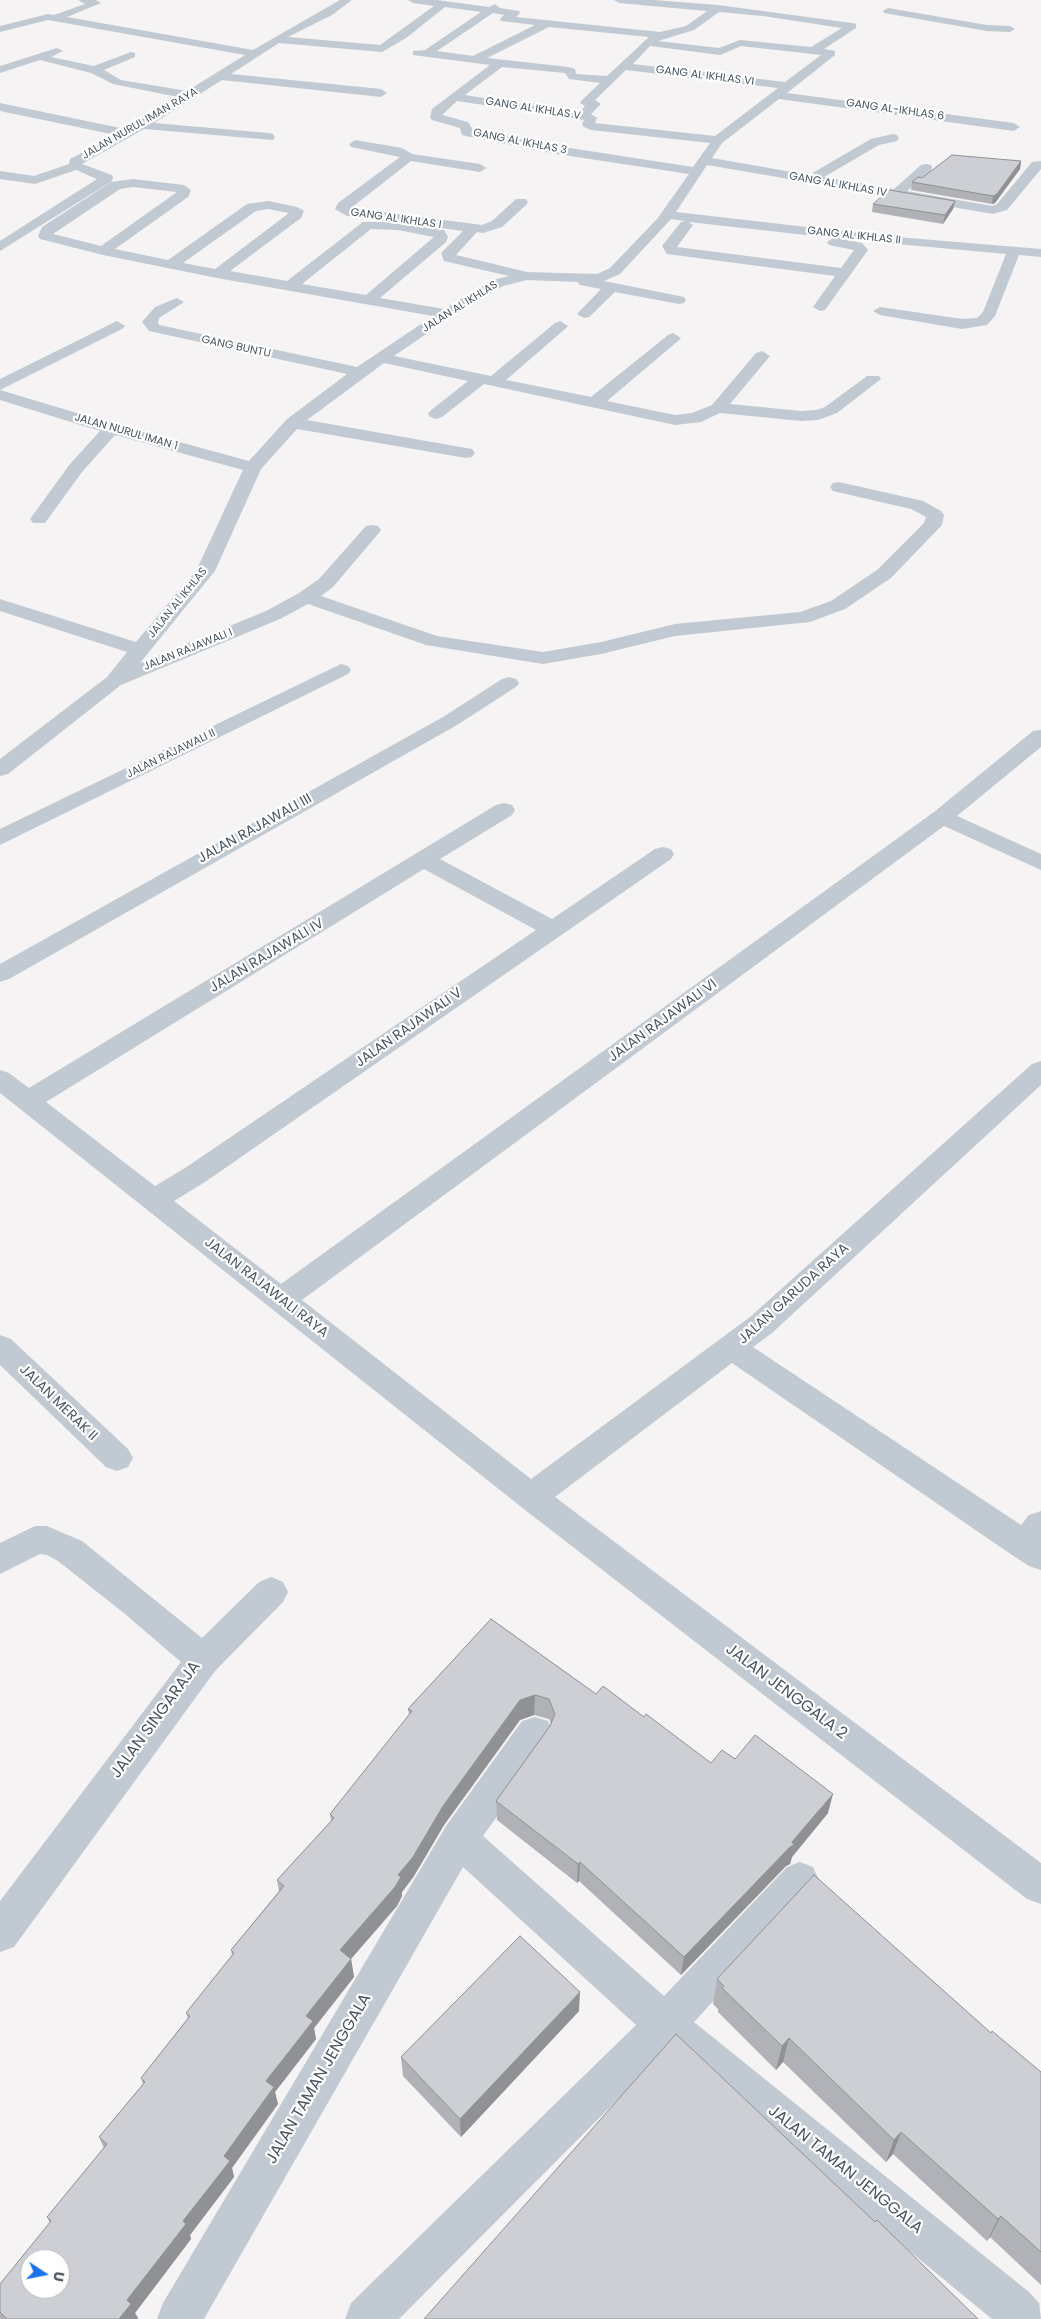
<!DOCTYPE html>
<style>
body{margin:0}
#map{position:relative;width:1041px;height:2319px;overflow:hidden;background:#f5f3f3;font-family:Poppins,sans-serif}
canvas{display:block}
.north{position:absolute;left:20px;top:2249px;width:50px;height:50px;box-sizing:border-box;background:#fff;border:1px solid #b7bbc0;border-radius:50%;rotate:101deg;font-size:14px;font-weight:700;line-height:20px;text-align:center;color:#4a5661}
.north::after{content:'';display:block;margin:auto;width:18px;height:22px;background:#1a73e8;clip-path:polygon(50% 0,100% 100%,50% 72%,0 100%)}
</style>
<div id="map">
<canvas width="1041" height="2319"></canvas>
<div class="north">U</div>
</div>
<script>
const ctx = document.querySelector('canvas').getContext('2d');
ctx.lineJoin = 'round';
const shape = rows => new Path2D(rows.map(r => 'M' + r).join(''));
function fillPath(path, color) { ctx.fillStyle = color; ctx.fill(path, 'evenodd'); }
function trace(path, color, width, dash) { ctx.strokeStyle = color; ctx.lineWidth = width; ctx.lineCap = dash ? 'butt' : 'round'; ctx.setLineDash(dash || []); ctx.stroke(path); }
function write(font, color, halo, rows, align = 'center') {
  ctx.font = font + ' Poppins,sans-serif'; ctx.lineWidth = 4.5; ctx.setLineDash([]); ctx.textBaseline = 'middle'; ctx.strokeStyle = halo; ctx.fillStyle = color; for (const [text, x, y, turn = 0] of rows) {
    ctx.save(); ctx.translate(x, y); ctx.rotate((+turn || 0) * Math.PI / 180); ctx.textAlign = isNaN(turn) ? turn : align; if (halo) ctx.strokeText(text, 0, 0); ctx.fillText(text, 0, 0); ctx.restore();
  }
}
fillPath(shape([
 [78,0,96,0,101,3,67,17,253,50,340,0,352,0,332,15,288,37,380,45,434,6,413,3,408,0,437,0,489,7,495,4,500,8,519,11,520,13,516,17,660,32,686,26,707,11,619,3,614,0,653,0,718,5,852,23,856,24,856,28,824,49,835,51,835,55,787,93,1014,123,1020,127,1014,131,779,99,722,143,712,158,809,175,871,139,893,134,897,135,899,138,897,141,879,145,824,177,894,189,921,165,926,164,931,165,932,168,931,171,907,191,992,206,997,204,1032,162,1041,161,1041,169,1007,210,993,214,707,165,676,212,885,236,1041,249,1041,257,1019,255,995,316,987,325,962,329,880,315,873,311,880,307,962,319,977,318,983,312,1006,254,842,239,862,243,868,250,825,310,820,311,813,307,835,276,667,254,662,246,681,222,685,221,671,219,620,274,604,281,684,297,686,300,684,303,679,304,615,292,589,317,584,318,577,314,601,289,580,285,578,282,527,280,503,286,451,317,394,356,491,376,555,323,560,321,568,326,565,329,506,380,591,397,668,335,673,333,681,338,678,341,607,401,675,415,692,413,712,405,756,353,762,351,770,356,730,404,801,411,816,410,825,407,867,376,879,376,881,379,837,413,818,420,801,421,720,413,701,422,675,425,484,384,442,417,436,419,430,417,428,414,430,411,468,381,384,363,307,420,466,448,472,449,475,453,472,457,466,458,297,429,261,469,215,571,140,663,266,611,299,593,319,579,366,526,372,525,378,526,381,530,378,534,333,587,321,596,437,636,543,652,601,642,675,624,800,612,831,601,877,570,924,523,926,517,911,509,833,491,830,487,833,483,839,482,923,501,941,511,944,515,942,525,891,578,845,609,810,622,675,636,601,654,543,664,426,645,308,604,280,619,121,685,8,774,0,776,0,759,107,677,127,652,0,611,0,599,136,642,197,569,243,470,115,435,82,472,45,523,33,523,30,519,70,464,100,431,0,400,0,390,117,425,249,461,287,419,347,374,149,331,142,322,155,307,177,298,184,302,159,318,158,322,159,325,357,367,433,316,217,278,103,255,40,239,38,236,42,227,111,182,133,179,184,185,191,190,188,197,115,249,168,260,247,204,268,201,297,207,304,211,301,218,230,271,287,281,363,222,392,222,347,216,335,209,338,203,400,157,351,147,349,144,355,140,402,148,412,154,480,164,486,168,480,172,411,161,351,208,482,225,492,221,516,199,526,199,528,202,526,205,502,227,483,233,477,232,456,255,527,272,597,274,610,268,657,219,689,174,550,153,466,136,462,135,460,128,432,120,430,117,432,109,490,65,413,55,413,51,425,50,481,12,445,7,406,38,382,52,279,43,231,74,381,89,387,93,381,97,222,80,154,123,269,133,273,134,275,137,273,140,144,129,82,164,112,175,113,178,112,181,0,251,0,241,97,179,76,170,35,184,0,179,0,171,34,176,69,164,70,159,116,135,0,111,0,103,125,129,178,97,113,84,91,73,40,60,0,73,0,66,57,48,63,51,51,57,94,66,131,52,135,53,135,57,104,70,121,80,187,91,245,55,48,20,0,32,0,26,48,14,54,15,85,4,78,0],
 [719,12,763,16,842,28,811,47,740,40,719,48,658,41,694,30,719,12],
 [493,13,504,15,500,19,501,21,535,25,473,56,437,51,493,13],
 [549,27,649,37,607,76,576,74,575,69,568,67,487,58,549,27],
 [650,46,720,55,741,46,821,55,785,82,633,64,650,46],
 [502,67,565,73,569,79,600,83,582,100,580,103,585,106,579,113,465,95,502,67],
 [626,70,778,88,715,136,595,123,597,118,591,114,601,104,595,100,626,70],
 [457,101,584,120,582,124,584,127,591,130,710,143,693,167,550,145,473,130,468,122,442,115,457,101],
 [133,187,177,192,101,246,53,234,120,189,133,187],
 [268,209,289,213,215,269,183,263,256,211,268,209],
 [689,222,833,238,827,242,829,245,854,250,841,268,677,247,693,225,689,222],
 [410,224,463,231,441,253,444,261,509,276,493,280,444,309,380,298,446,242,448,237,444,230,410,224],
 [371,229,398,230,434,237,366,295,302,284,371,229],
 [888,8,987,25,1010,26,1015,29,1010,32,987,31,884,13,883,11,888,8],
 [117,321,125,326,122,329,0,390,0,379,117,321],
 [341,664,348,666,351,670,348,674,0,845,0,829,341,664],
 [509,677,516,679,519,683,516,687,457,725,9,979,0,982,0,964,443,717,502,679,509,677],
 [1041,730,1041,747,957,816,1041,854,1041,870,944,826,302,1300,531,1479,750,1317,1032,1064,1041,1061,1041,1085,772,1333,753,1347,1021,1525,1029,1515,1041,1511,1041,1570,1029,1566,1012,1555,732,1363,555,1497,1041,1863,1041,1904,1027,1899,520,1506,0,1093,0,1070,9,1073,29,1088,496,805,504,803,512,805,515,810,512,815,440,859,552,919,655,849,663,847,671,849,674,854,671,859,205,1182,174,1201,281,1284,934,812,1033,731,1041,730],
 [424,869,536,930,185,1168,155,1186,46,1102,424,869],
 [0,1335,11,1339,128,1449,133,1458,128,1467,117,1471,106,1467,0,1365,0,1335],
 [35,1526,47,1526,82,1541,202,1638,259,1582,271,1577,283,1582,288,1592,283,1602,215,1671,14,1947,0,1952,0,1901,181,1662,125,1614,58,1561,47,1555,40,1554,0,1574,0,1543,35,1526],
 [535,1717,548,1721,553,1733,548,1745,483,1836,664,1996,787,1867,800,1862,813,1867,819,1880,813,1893,694,2022,1029,2292,1039,2303,1041,2319,992,2319,666,2051,399,2319,345,2319,351,2303,636,2025,463,1867,204,2319,157,2319,163,2303,446,1826,522,1721,535,1717]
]), '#c1cad2');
fillPath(shape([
 [1021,161,1020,169,995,203,992,204,911,190,912,182,922,178],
 [955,201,953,209,943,224,872,212,873,204],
 [491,1619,596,1694,644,1717,711,1763,735,1759,828,1813,792,1857,790,1864,786,1866,681,1975,579,1881,577,1883,497,1820,496,1801,551,1724,549,1719,534,1715,520,1720,444,1825,414,1876,402,1892,402,1896,397,1906,351,1959,354,1977,314,2028,316,2039,275,2092,278,2104,232,2168,234,2177,190,2235,191,2239,135,2313,138,2318,137,2319,1,2319,0,2318,0,2284,50,2223,47,2217,104,2148,99,2137,143,2084,141,2078,188,2018,186,2013,232,1955,231,1950,279,1891,277,1880,331,1821,330,1814,409,1715,408,1709],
 [717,1979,991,2033,1041,2072,1041,2285,990,2237,987,2241,893,2154,886,2162,783,2062,776,2070,718,2012,718,2009,713,2004],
 [579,2011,461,2137,403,2076,401,2057]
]), '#b0b2b7');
fillPath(shape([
 [1021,161,1020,169,995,203,992,204,993,196],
 [955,201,953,209,943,224,945,215],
 [535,1695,534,1715,520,1720,444,1825,414,1876,402,1892,402,1896,397,1906,343,1968,340,1950,443,1806,520,1700],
 [833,1794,828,1813,792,1857,790,1864,786,1866,681,1975,684,1957,792,1842],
 [580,1862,579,1881,577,1883,578,1864],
 [351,1959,354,1977,314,2028,316,2039,275,2092,278,2104,232,2168,234,2177,190,2235,191,2239,135,2313,138,2318,137,2319,119,2319,127,2300,183,2221,224,2156,266,2081,306,2016],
 [580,1992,579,2011,461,2137,460,2119],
 [789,2038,783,2062,776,2070,782,2046],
 [901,2132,893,2154,886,2162,894,2140],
 [1001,2216,990,2237,987,2241,998,2219]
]), '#909195');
const building = shape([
 [952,155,1021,161,997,194,993,196,912,182,918,177,922,178,952,155],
 [889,190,955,201,945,215,873,204,889,190],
 [491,1619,596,1694,603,1686,644,1717,646,1714,711,1763,722,1750,735,1759,755,1735,833,1794,792,1842,794,1845,790,1847,684,1957,580,1862,578,1864,496,1801,550,1726,555,1714,549,1699,535,1695,520,1700,443,1806,413,1857,398,1875,401,1877,395,1887,340,1950,351,1959,306,2016,313,2021,266,2081,274,2087,224,2156,230,2161,183,2221,186,2224,127,2300,131,2304,119,2319,7,2319,0,2312,0,2284,51,2221,47,2217,107,2144,99,2137,145,2082,141,2078,190,2016,186,2013,234,1953,231,1950,284,1886,277,1880,334,1818,330,1814,412,1711,408,1709,491,1619],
 [30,2259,60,2259,60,2289,30,2289,30,2259],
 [814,1875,991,2033,992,2031,1041,2072,1041,2252,1001,2216,998,2219,901,2132,894,2140,789,2038,782,2046,722,1988,724,1986,717,1979,814,1875],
 [520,1936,580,1992,460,2119,401,2057,520,1936],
 [676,2034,875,2222,877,2220,978,2319,424,2319,676,2034]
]);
fillPath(building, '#cdcfd5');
trace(building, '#909195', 1);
write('11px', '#4a5661', '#fff', [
 ["GANG AL IKHLAS VI",705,76,7],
 ["GANG AL IKHLAS V",533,109,9],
 ["GANG AL-IKHLAS 6",895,110,8],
 ["JALAN NURUL IMAN RAYA",140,124,-30],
 ["GANG AL IKHLAS 3",520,142,11],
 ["GANG AL IKHLAS IV",838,185,10],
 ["GANG AL IKHLAS I",396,219,8],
 ["GANG AL IKHLAS II",854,236,6],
 ["JALAN AL IKHLAS",460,307,-32],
 ["GANG BUNTU",236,347,12],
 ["JALAN NURUL IMAN 1",126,432,16],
 ["JALAN AL IKHLAS",178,603,-51],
 ["JALAN RAJAWALI I",188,650,-22],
 ["JALAN RAJAWALI II",171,754,-26]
]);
write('14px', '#4a5661', '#fff', [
 ["JALAN RAJAWALI III",255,829,-29],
 ["JALAN RAJAWALI IV",267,956,-31],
 ["JALAN RAJAWALI VI",663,1021,-36],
 ["JALAN RAJAWALI V",409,1028,-35],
 ["JALAN RAJAWALI RAYA",266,1288,38],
 ["JALAN GARUDA RAYA",794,1294,-42],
 ["JALAN MERAK II",58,1403,44]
]);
write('16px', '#4a5661', '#fff', [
 ["JALAN JENGGALA 2",786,1692,37],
 ["JALAN SINGARAJA",156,1720,-54],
 ["JALAN TAMAN JENGGALA",319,2079,-60],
 ["JALAN TAMAN JENGGALA",845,2170,39]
]);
</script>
